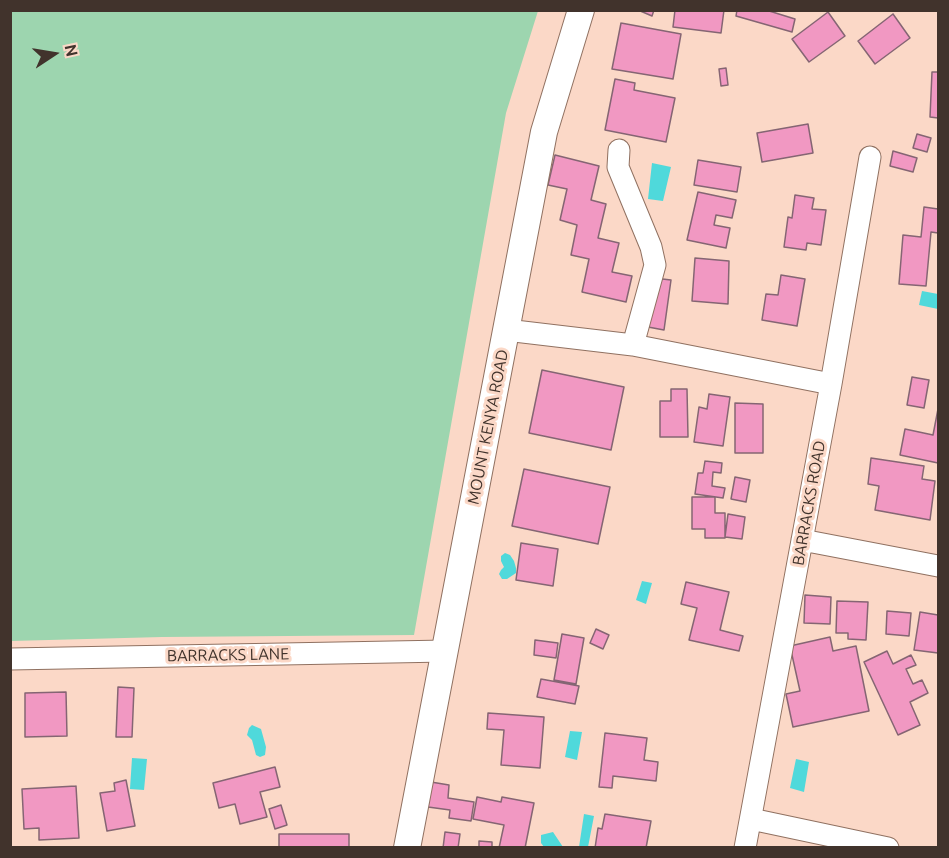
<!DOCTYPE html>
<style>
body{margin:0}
#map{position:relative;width:949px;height:858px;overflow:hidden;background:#fbd8c7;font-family:Ubuntu,sans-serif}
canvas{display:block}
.frame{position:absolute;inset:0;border:12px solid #41332c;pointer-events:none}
.north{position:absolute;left:24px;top:24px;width:60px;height:60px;-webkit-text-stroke:4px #fbd8c7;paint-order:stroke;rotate:78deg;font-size:16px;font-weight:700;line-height:24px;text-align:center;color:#41332c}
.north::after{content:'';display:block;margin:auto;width:21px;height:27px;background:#41332c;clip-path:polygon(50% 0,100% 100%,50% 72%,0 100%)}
</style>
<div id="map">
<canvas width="949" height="858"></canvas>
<div class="frame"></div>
<div class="north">N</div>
</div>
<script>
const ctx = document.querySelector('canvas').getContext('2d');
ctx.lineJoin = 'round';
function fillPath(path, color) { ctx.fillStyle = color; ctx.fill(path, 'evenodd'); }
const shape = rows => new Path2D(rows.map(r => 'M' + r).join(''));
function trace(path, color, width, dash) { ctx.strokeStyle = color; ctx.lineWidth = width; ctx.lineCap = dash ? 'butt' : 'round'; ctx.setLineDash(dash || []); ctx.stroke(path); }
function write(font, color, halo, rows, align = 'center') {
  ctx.font = font + ' Ubuntu,sans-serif'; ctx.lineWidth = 6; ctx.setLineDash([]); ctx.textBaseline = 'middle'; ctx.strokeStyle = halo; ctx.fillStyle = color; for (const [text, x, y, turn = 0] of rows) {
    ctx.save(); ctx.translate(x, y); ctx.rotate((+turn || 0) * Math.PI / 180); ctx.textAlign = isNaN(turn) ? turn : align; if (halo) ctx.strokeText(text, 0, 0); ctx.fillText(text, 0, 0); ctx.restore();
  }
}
fillPath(shape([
 [11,10,538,11,506,113,414,635,162,637,11,641]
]), '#9dd5af');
fillPath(shape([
 [652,163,671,167,663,201,648,199],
 [922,291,938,294,938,309,919,305],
 [505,553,510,555,514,561,516,568,516,573,507,579,502,579,499,574,501,570,504,567,501,561,501,556],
 [642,581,652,583,646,604,636,600],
 [252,725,261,729,266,747,265,755,260,757,256,755,252,740,247,735,249,728],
 [570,731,582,732,577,760,565,757],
 [132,758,147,759,144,790,130,789],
 [796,759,809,762,804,792,790,788],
 [584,814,594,816,588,847,579,847],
 [553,832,563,847,544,847,541,843,541,835]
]), '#4fd9db');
const building = shape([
 [638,10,654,10,652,16,638,10],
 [675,10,724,10,721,33,673,27,675,10],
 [737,10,766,10,795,19,792,32,736,16,737,10],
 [828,12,845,36,809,62,792,39,828,12],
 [893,14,910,38,875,64,858,41,893,14],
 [621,23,681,34,673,79,612,69,621,23],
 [726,68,728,85,721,86,719,69,726,68],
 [932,72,938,72,938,118,930,117,932,72],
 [615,79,635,83,634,90,675,98,666,142,605,130,615,79],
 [808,124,813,153,762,162,757,133,808,124],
 [917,134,931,138,927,152,913,148,917,134],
 [893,151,917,158,913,172,890,166,893,151],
 [555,155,599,166,591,200,606,204,598,238,619,243,612,272,632,276,626,302,582,292,589,259,571,255,577,225,560,220,567,189,548,185,555,155],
 [698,160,741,167,737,192,694,185,698,160],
 [698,192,736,200,732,218,716,215,714,225,730,228,726,248,687,240,698,192],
 [795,195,814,198,812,209,826,210,821,245,807,243,806,250,784,247,788,217,792,218,795,195],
 [924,207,938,209,938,233,931,232,926,286,899,284,903,235,921,237,924,207],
 [695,258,729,261,728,304,692,301,695,258],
 [781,275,805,279,797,326,762,320,766,294,778,295,781,275],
 [654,278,671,280,664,330,648,327,654,278],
 [542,370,624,387,611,450,529,433,542,370],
 [912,377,929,380,924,408,907,405,912,377],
 [671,389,687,389,688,437,660,437,660,401,671,401,671,389],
 [709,394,730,397,723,446,694,442,699,407,707,409,709,394],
 [735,403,763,404,763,453,735,453,735,403],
 [938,409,938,463,900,455,905,429,933,435,938,409],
 [871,458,924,466,922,479,935,481,930,520,875,510,879,486,868,484,871,458],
 [705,461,722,463,721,473,713,472,712,486,725,488,723,498,695,494,698,473,703,473,705,461],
 [524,469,610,487,598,544,512,526,524,469],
 [735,477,750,480,746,502,731,499,735,477],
 [692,497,715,497,715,513,725,513,725,538,705,538,705,529,692,529,692,497],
 [728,514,745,517,742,539,725,537,728,514],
 [521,543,558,549,553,586,516,580,521,543],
 [686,582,729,592,720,630,743,636,739,651,689,640,697,608,681,604,686,582],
 [805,595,831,597,830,624,804,623,805,595],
 [837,601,868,602,866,640,848,639,848,633,836,633,837,601],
 [887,611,911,613,909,636,886,634,887,611],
 [920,612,938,615,938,653,914,650,920,612],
 [596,629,609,635,603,649,590,643,596,629],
 [562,634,584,638,576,684,554,680,562,634],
 [830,637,833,651,856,646,869,711,793,727,786,694,800,691,790,646,830,637],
 [535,640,558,643,556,658,534,655,535,640],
 [887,651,893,664,911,655,916,665,906,669,913,684,922,680,928,693,910,702,920,725,898,735,864,662,887,651],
 [541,679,579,686,575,704,537,697,541,679],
 [118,687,134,688,132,737,116,737,118,687],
 [66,692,67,736,25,737,25,693,66,692],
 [488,713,544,717,540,768,501,765,504,730,487,729,488,713],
 [605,733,647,738,644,760,658,762,656,781,613,776,612,788,599,787,605,733],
 [275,767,280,787,260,792,267,817,240,824,235,804,219,808,213,783,275,767],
 [126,780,135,826,107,831,100,793,115,791,114,783,126,780],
 [431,782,449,785,448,798,474,802,471,821,449,818,450,810,428,807,431,782],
 [76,786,79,838,39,840,39,828,24,829,22,789,76,786],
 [477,797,501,802,502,797,534,803,525,848,499,848,504,825,473,819,477,797],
 [281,805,287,825,275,829,269,809,281,805],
 [605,814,651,821,646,848,595,848,598,828,602,829,605,814],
 [445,832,460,834,458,848,443,848,445,832],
 [279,834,349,834,349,848,279,848,279,834],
 [479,841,492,842,492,848,479,848,479,841]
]);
fillPath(building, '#f198c2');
trace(building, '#856573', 1.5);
const minor = shape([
 [619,150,618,167,651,247,655,265,633,345],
 [506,330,633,345,831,384],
 [802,540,938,566],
 [10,659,446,651],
 [751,819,888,848],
 [745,848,831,384,870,157]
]);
const major = shape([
 [407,848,544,132,581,10]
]);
trace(minor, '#907161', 23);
trace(major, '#907161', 28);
trace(minor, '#fff', 21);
trace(major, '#fff', 26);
write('16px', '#41332c', '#fbd8c7', [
 ["MOUNT KENYA ROAD",488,427,-79],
 ["BARRACKS ROAD",809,503,-80],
 ["BARRACKS LANE",228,655,-1]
]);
</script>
